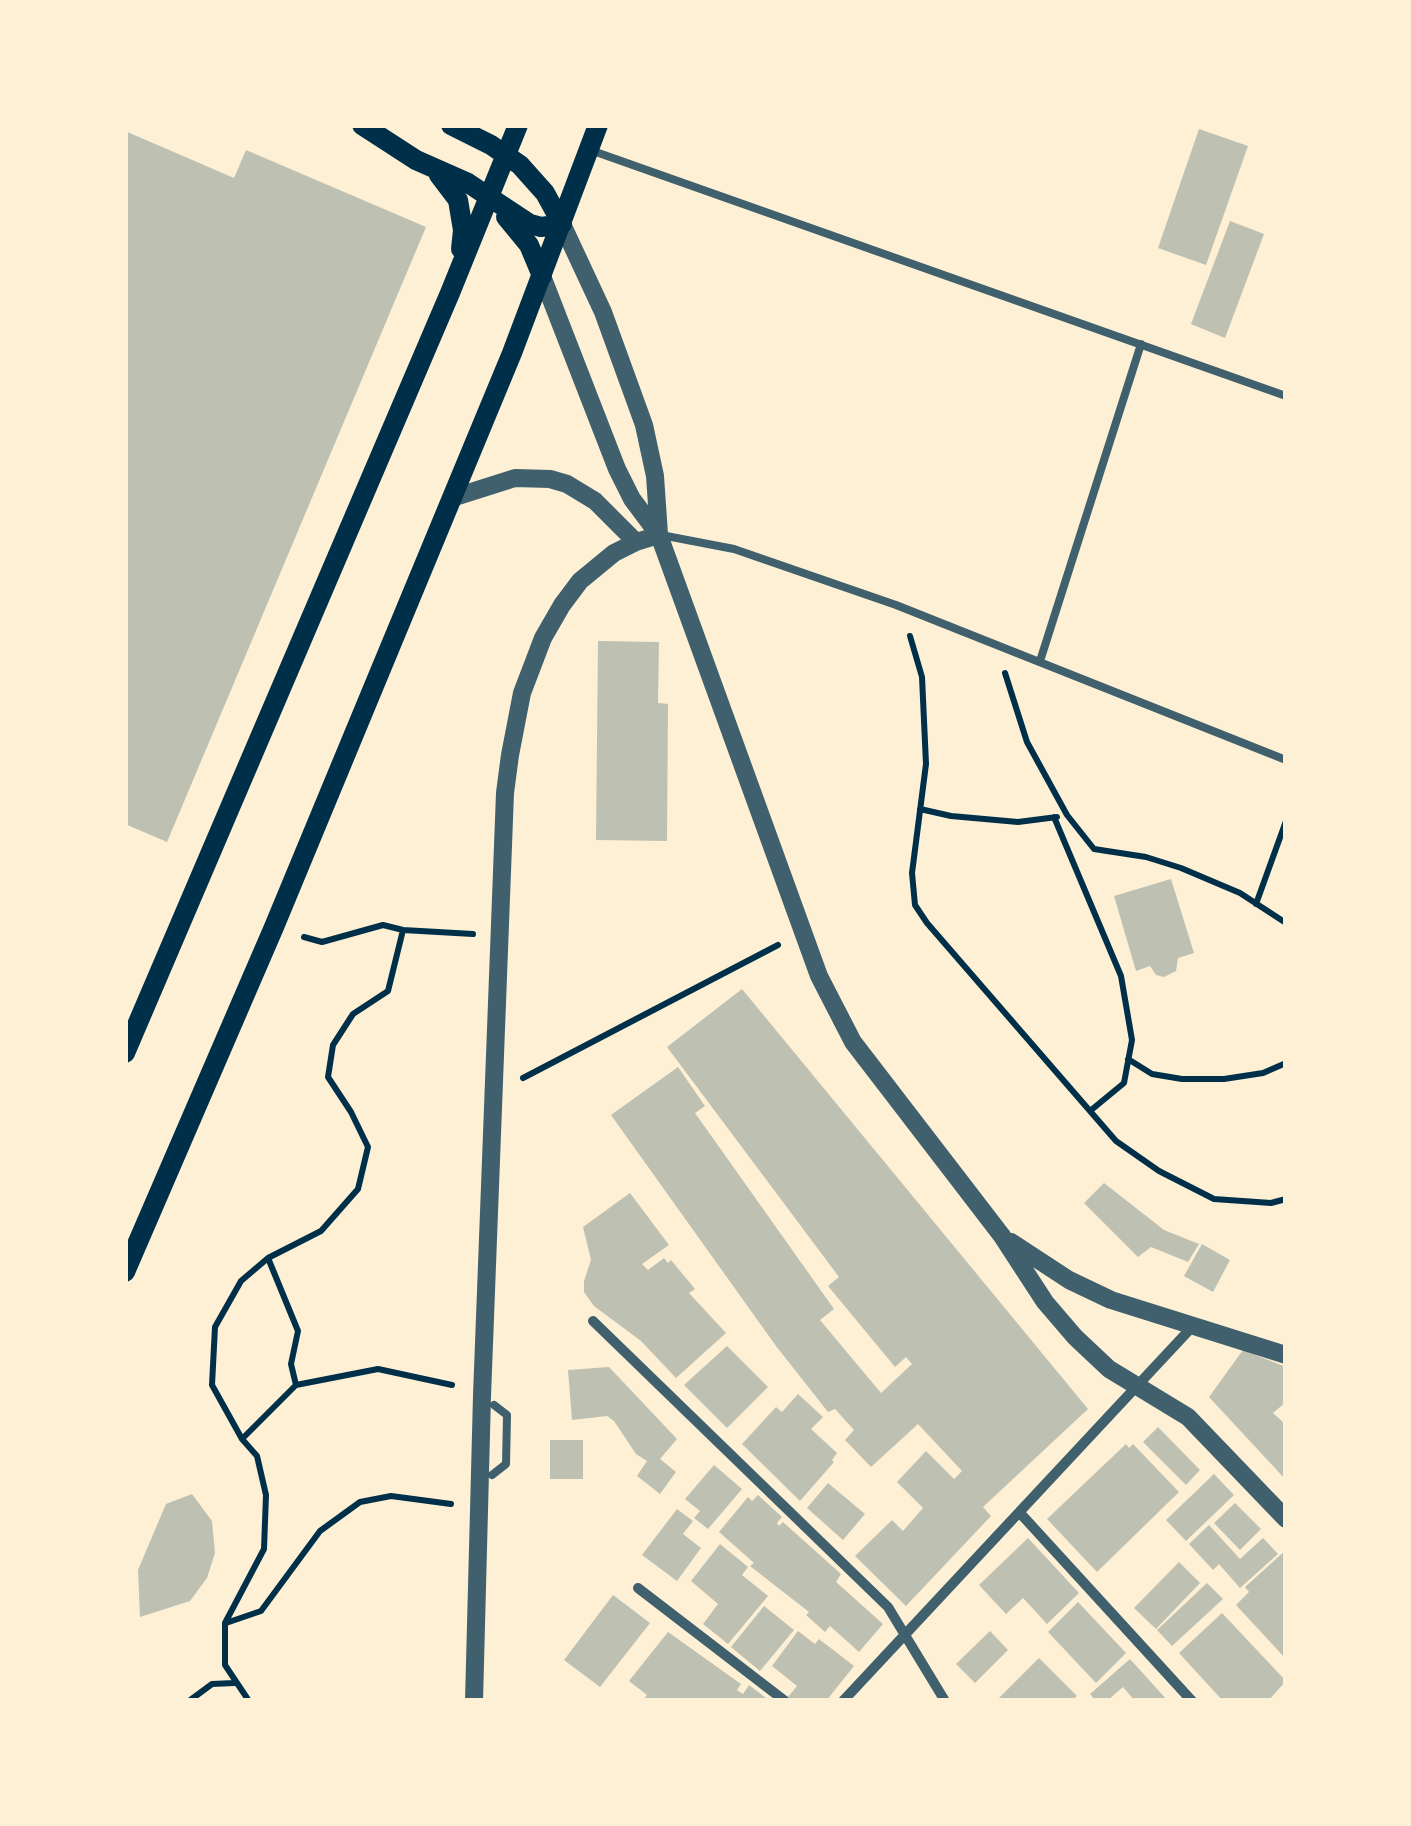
<!DOCTYPE html>
<style>
body{margin:0}
#map{position:relative;width:1411px;height:1826px;overflow:hidden;background:#fdf0d5;font-family:"DM Sans",sans-serif}
canvas{display:block}
.frame{position:absolute;inset:0;border:128px solid #fdf0d5;pointer-events:none}
</style>
<div id="map">
<canvas width="1411" height="1826"></canvas>
<div class="frame"></div>
</div>
<script>
const ctx = document.querySelector('canvas').getContext('2d');
ctx.lineJoin = 'round';
function fillPath(path, color) { ctx.fillStyle = color; ctx.fill(path, 'evenodd'); }
const shape = rows => new Path2D(rows.map(r => 'M' + r).join(''));
function trace(path, color, width, dash) { ctx.strokeStyle = color; ctx.lineWidth = width; ctx.lineCap = dash ? 'butt' : 'round'; ctx.setLineDash(dash || []); ctx.stroke(path); }
fillPath(shape([
 [1199,129,1248,146,1206,265,1158,248],
 [125,131,234,178,246,150,426,227,167,842,125,824],
 [1230,221,1264,234,1225,338,1191,324],
 [598,641,659,642,658,703,668,704,667,841,596,840],
 [1171,879,1194,953,1178,958,1176,971,1164,977,1156,975,1150,966,1136,971,1114,896],
 [742,989,1088,1409,983,1507,991,1516,906,1606,855,1556,892,1520,903,1531,923,1508,897,1482,926,1451,954,1479,962,1471,918,1424,871,1467,845,1440,854,1430,835,1409,828,1412,776,1346,611,1115,678,1067,705,1106,695,1113,834,1309,820,1320,881,1393,912,1364,906,1357,895,1367,828,1286,839,1277,667,1047],
 [1104,1183,1164,1230,1199,1244,1188,1262,1151,1247,1138,1257,1084,1203],
 [630,1193,669,1245,642,1264,648,1270,664,1258,668,1263,671,1260,695,1289,689,1293,726,1333,676,1378,641,1341,594,1306,584,1292,584,1281,591,1260,583,1227],
 [1202,1244,1230,1260,1213,1292,1184,1276],
 [727,1346,768,1387,727,1428,684,1385],
 [1243,1350,1286,1367,1286,1402,1273,1413,1286,1425,1286,1480,1209,1397],
 [609,1367,677,1439,660,1459,676,1472,660,1494,637,1476,647,1461,636,1454,614,1421,607,1416,572,1420,568,1370],
 [798,1394,823,1417,811,1429,837,1453,832,1460,834,1462,800,1501,742,1444,776,1407,782,1412],
 [1158,1427,1200,1470,1186,1485,1143,1442],
 [550,1440,583,1440,583,1479,550,1479],
 [1126,1444,1129,1448,1133,1444,1179,1492,1097,1572,1047,1519],
 [714,1465,742,1489,708,1529,694,1518,700,1511,685,1499],
 [1214,1474,1234,1495,1186,1541,1166,1520],
 [828,1483,865,1514,843,1540,807,1508],
 [192,1494,212,1521,215,1553,207,1578,190,1601,140,1617,138,1570,166,1504],
 [758,1495,782,1517,777,1523,779,1526,783,1522,841,1574,836,1582,883,1624,859,1652,830,1626,825,1632,806,1615,809,1612,750,1566,754,1563,719,1532,748,1497,752,1501],
 [1235,1503,1261,1529,1240,1550,1214,1523],
 [677,1509,693,1521,683,1534,701,1548,677,1581,642,1555],
 [1209,1525,1240,1559,1263,1538,1278,1554,1240,1588,1219,1564,1213,1570,1189,1544],
 [1028,1538,1079,1593,1047,1624,1023,1598,1006,1614,979,1585],
 [720,1544,748,1567,742,1575,768,1596,728,1644,703,1624,718,1604,691,1581],
 [1286,1550,1286,1659,1236,1605,1249,1592,1245,1587],
 [1179,1562,1200,1583,1156,1629,1134,1608],
 [1207,1583,1223,1599,1172,1646,1157,1630],
 [613,1595,650,1623,600,1687,564,1660],
 [1078,1602,1126,1653,1096,1683,1048,1632],
 [764,1606,794,1630,760,1671,731,1647],
 [1222,1613,1286,1681,1268,1701,1223,1701,1179,1653],
 [798,1631,815,1644,819,1639,854,1666,826,1701,793,1701,788,1697,797,1686,772,1666],
 [990,1631,1008,1650,975,1683,956,1664],
 [668,1632,741,1684,737,1690,743,1694,749,1685,770,1701,642,1701,647,1695,629,1681],
 [1039,1658,1077,1696,1071,1701,996,1701],
 [1130,1659,1168,1701,1135,1701,1123,1687,1107,1701,1096,1701,1090,1694]
]), '#bec0b2');
trace(shape([
 [910,636,922,677,926,764,912,873,915,905,927,923,1116,1141,1159,1171,1214,1199,1271,1203,1286,1199],
 [1005,673,1027,742,1067,815,1094,849,1146,857,1181,868,1240,893,1286,923],
 [920,809,951,816,1018,822,1057,817],
 [1054,817,1121,976,1132,1040,1124,1083,1090,1111],
 [1256,904,1286,821],
 [304,937,322,942,383,925,403,930,473,934],
 [1128,1059,1152,1074,1182,1079,1224,1079,1263,1073,1286,1063],
 [523,1078,778,945],
 [268,1258,298,1331,291,1364,296,1385,378,1369,452,1385],
 [242,1439,296,1385],
 [226,1623,261,1611,320,1531,360,1502,391,1496,451,1504],
 [189,1701,212,1684,234,1683],
 [249,1701,225,1665,225,1623,264,1549,266,1495,257,1456,242,1439,212,1385,215,1327,241,1281,268,1258,321,1231,358,1189,368,1147,351,1112,328,1077,333,1045,353,1014,388,991,403,930]
]), '#003049', 6);
trace(shape([
 [593,151,1286,396],
 [661,535,734,549,896,605,1286,760],
 [1040,661,1141,344],
 [492,1475,506,1464,507,1415,494,1405]
]), '#3f606c', 8);
trace(shape([
 [593,1321,888,1607,945,1701],
 [1020,1513,1192,1701],
 [638,1588,785,1701],
 [843,1701,1192,1327]
]), '#3f606c', 10);
trace(shape([
 [562,224,603,312,644,425,655,476,659,534],
 [542,276,617,469,632,499,659,535,819,976,853,1042,1002,1236,1045,1302,1075,1337,1109,1369,1188,1417,1286,1519],
 [452,498,515,478,550,479,567,484,595,501,636,542],
 [1011,1242,1069,1280,1111,1300,1286,1355],
 [474,1701,482,1396,505,793,510,755,522,693,543,638,562,605,580,581,614,553,636,542,659,535]
]), '#3f606c', 18);
trace(shape([
 [362,125,416,160,468,183,530,224,541,227,562,224],
 [451,125,491,145,520,165,545,193,562,224],
 [439,175,458,200,463,230,461,249],
 [506,217,529,245,542,276],
 [125,1053,450,293,518,125],
 [125,1272,274,927,512,353,598,125]
]), '#003049', 20);
</script>
